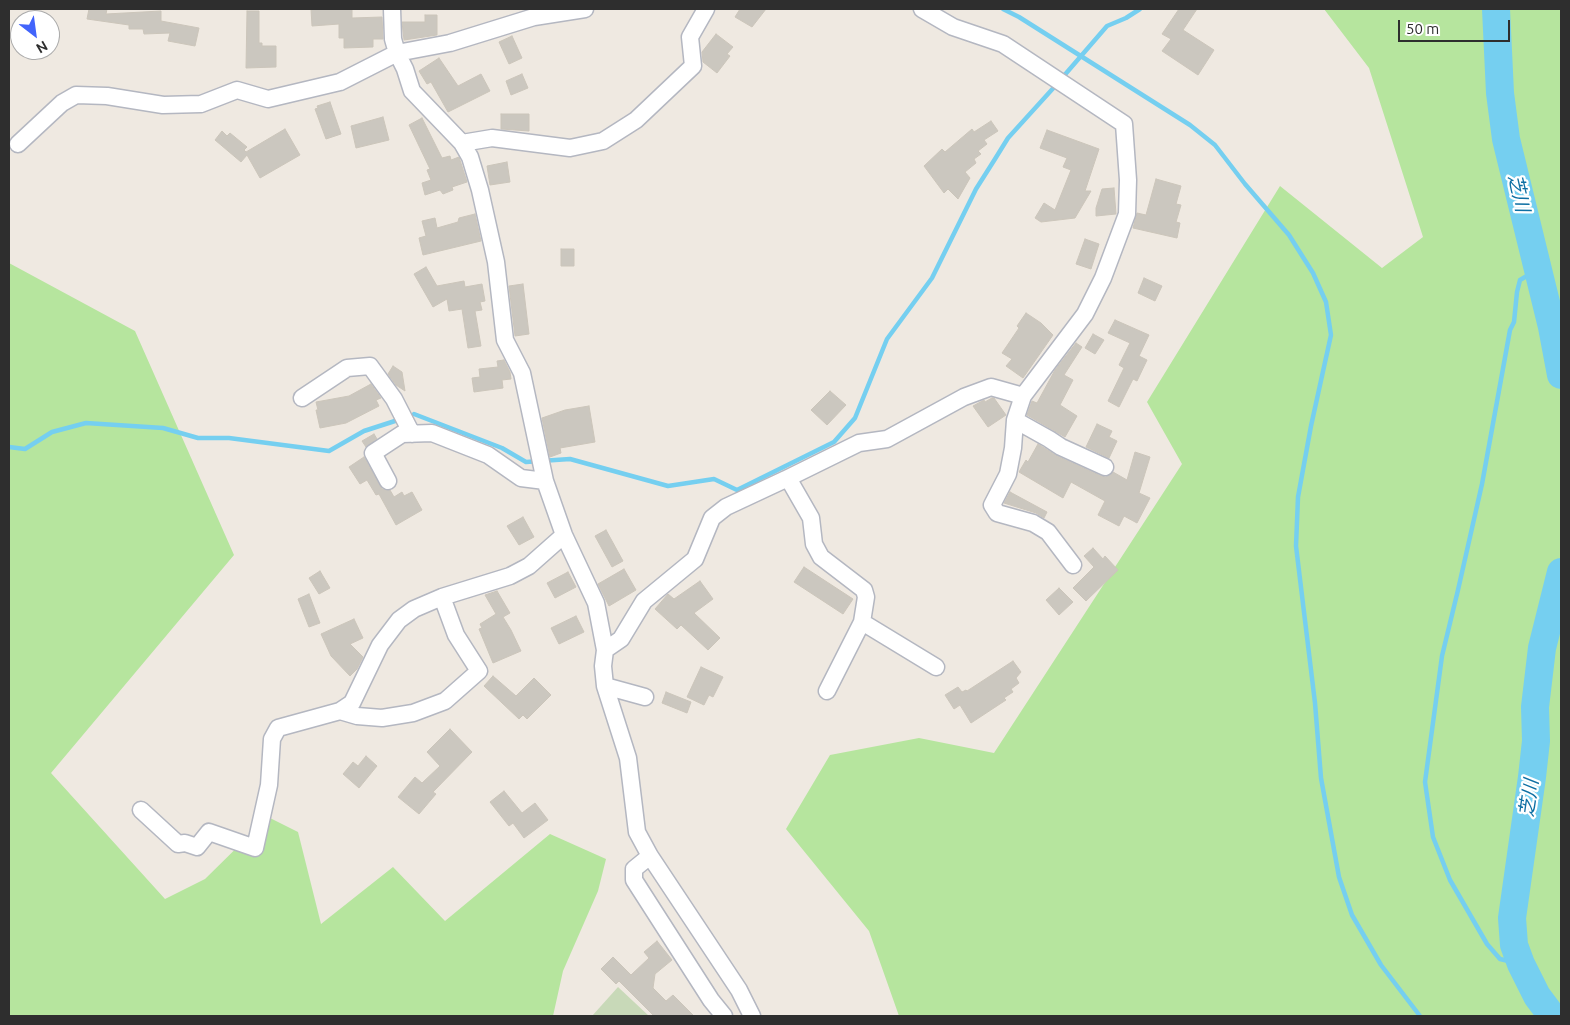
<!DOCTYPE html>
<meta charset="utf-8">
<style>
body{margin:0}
#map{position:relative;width:1570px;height:1025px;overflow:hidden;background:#efe9e1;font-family:Ubuntu,sans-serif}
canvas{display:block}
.frame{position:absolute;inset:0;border:10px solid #2e2e2e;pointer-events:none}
.north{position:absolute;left:10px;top:10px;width:50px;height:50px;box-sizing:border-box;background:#fff;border:1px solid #ababab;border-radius:50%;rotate:150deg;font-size:14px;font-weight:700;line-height:20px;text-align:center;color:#2e2e2e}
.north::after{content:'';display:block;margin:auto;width:18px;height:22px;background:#4264fb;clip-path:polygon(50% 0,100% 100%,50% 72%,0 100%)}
.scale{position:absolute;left:1398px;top:20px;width:112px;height:22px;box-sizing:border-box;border:2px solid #2e2e2e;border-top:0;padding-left:6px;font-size:15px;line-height:18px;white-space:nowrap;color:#2e2e2e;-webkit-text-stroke:4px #fff;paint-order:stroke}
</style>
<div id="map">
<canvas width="1570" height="1025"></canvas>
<div class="frame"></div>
<div class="north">N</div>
<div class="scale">50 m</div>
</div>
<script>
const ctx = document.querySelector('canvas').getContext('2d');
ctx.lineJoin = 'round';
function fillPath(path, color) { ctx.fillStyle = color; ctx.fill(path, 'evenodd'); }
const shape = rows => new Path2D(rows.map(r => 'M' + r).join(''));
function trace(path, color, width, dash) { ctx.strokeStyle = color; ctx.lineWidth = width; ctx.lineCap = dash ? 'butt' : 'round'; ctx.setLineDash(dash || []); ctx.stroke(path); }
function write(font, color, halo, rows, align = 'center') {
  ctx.font = font + ' Ubuntu,"Noto Sans JP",sans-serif'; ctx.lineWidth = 4.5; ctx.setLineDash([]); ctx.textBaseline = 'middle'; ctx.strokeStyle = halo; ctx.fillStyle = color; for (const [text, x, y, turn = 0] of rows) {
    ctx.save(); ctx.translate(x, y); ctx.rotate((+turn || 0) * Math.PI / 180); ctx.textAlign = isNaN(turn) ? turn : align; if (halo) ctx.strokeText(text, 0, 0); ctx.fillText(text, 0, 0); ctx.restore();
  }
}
fillPath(shape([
 [1324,9,1561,9,1561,1016,899,1016,869,931,786,829,830,755,919,738,994,753,1182,464,1147,402,1280,186,1382,268,1423,237,1369,68],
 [9,263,135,331,234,555,51,773,165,899,205,879,268,817,298,832,321,924,393,867,445,921,550,834,606,859,598,891,563,971,553,1016,9,1016]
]), '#b6e59e');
fillPath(shape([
 [618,987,649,1016,592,1016]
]), '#c8d9b8');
trace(shape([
 [1003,9,1019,17,1190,125,1215,145,1245,184,1289,235,1313,273,1326,302,1331,335,1311,426,1298,497,1296,546,1315,703,1321,778,1339,877,1352,915,1381,965,1420,1016],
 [1062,78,1107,26,1126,18,1140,9],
 [414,414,502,448,526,462,570,459,668,486,714,479,737,490,834,442,855,418,887,339,932,278,976,189,995,159,1008,138,1057,84],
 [9,447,25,449,52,432,86,423,163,428,198,438,229,438,329,451,364,431,398,420],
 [1521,964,1500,959,1487,944,1450,880,1433,837,1425,782,1442,656,1458,590,1482,484,1510,330,1514,322,1517,292,1520,280,1537,270]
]), '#75cff0', 4.5);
trace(shape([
 [1496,9,1500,93,1506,139,1552,327,1561,375],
 [1552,1016,1537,996,1521,964,1514,945,1512,918,1532,777,1536,741,1535,707,1542,648,1561,572]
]), '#75cff0', 28);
const building = shape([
 [89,9,107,9,106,14,161,11,161,21,199,28,195,46,168,41,170,33,144,34,143,29,129,29,129,25,87,19,89,9],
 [311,9,352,9,352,18,382,17,383,39,373,39,373,47,344,48,344,38,339,38,339,24,312,26,311,9],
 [740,9,766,9,752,27,735,17,740,9],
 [1179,9,1197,9,1183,30,1214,50,1198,75,1162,51,1171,39,1162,34,1179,9],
 [247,11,259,11,259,43,262,43,262,46,276,46,276,67,246,68,247,11],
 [425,15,437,15,437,35,404,40,402,22,425,22,425,15],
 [716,34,733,47,727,54,730,56,717,73,703,62,702,52,716,34],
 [512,36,522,58,509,64,499,42,512,36],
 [439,58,458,86,481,74,490,91,448,112,431,82,427,84,419,71,439,58],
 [522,74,528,88,511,95,506,81,522,74],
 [330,102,341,134,326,139,315,109,318,108,317,106,330,102],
 [501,114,529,114,529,131,501,129,501,114],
 [383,117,389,140,356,148,351,126,383,117],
 [422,118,442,158,450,156,451,160,459,157,467,182,452,187,453,190,443,194,440,190,425,195,422,183,431,180,427,170,430,169,409,125,422,118],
 [991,121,998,131,984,140,987,144,978,151,981,154,974,159,976,163,965,172,970,178,958,199,948,189,944,193,924,166,942,149,945,152,972,129,974,132,991,121],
 [285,129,300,155,260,178,247,155,241,162,215,140,222,131,227,136,230,133,247,147,244,150,246,152,285,129],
 [1047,130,1099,149,1085,191,1091,191,1075,218,1041,222,1035,218,1044,203,1055,210,1071,170,1063,167,1067,158,1040,148,1047,130],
 [507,162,510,182,490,185,487,166,507,162],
 [1156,179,1181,186,1176,204,1181,205,1176,222,1180,223,1177,238,1133,228,1137,213,1146,215,1156,179],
 [1114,188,1116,214,1096,216,1096,208,1102,189,1114,188],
 [475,214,481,241,423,255,419,238,426,236,422,221,435,218,437,228,458,222,459,218,475,214],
 [1085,239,1099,244,1091,269,1076,264,1085,239],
 [561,249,574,249,574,266,561,266,561,249],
 [426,267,437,286,464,281,465,287,482,284,485,301,480,302,482,310,475,311,481,346,468,348,462,309,449,311,447,299,433,307,414,274,426,267],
 [1144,278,1162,286,1155,301,1138,293,1144,278],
 [523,284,529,334,515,336,509,286,523,284],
 [1026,313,1041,323,1053,335,1023,378,1006,366,1012,359,1002,353,1019,328,1017,326,1026,313],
 [1115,320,1149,335,1139,356,1147,360,1137,381,1133,379,1119,407,1108,401,1124,368,1119,365,1130,343,1108,333,1115,320],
 [1093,334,1104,340,1095,354,1085,348,1093,334],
 [1076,343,1082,347,1064,375,1073,380,1060,405,1077,416,1065,437,1027,415,1032,401,1037,403,1055,370,1076,343],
 [504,360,510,372,511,379,502,380,503,388,474,392,472,378,480,377,479,369,498,367,497,361,504,360],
 [393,366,402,372,405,391,396,385,388,374,393,366],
 [371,384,381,398,376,400,379,406,346,423,320,428,316,410,318,410,316,402,349,396,371,384],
 [830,391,846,405,827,425,811,410,830,391],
 [992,398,994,398,1006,415,988,427,973,406,984,400,985,402,992,398],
 [589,406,595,442,560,448,561,453,550,457,542,418,565,410,589,406],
 [1097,424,1112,431,1109,437,1117,441,1109,458,1086,447,1097,424],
 [374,434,377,439,366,447,362,441,374,434],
 [1038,444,1057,456,1101,476,1106,477,1113,472,1127,480,1135,452,1150,457,1139,493,1150,498,1137,523,1124,516,1119,526,1098,515,1105,501,1071,482,1063,498,1019,472,1026,460,1028,462,1038,444],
 [364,457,382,489,390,490,394,497,402,492,404,496,412,492,422,510,396,525,379,494,376,495,367,480,360,484,349,467,364,457],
 [1010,492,1047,512,1044,518,1036,513,1004,503,1010,492],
 [523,517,534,537,519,545,507,526,523,517],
 [606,530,623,561,612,567,595,536,606,530],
 [1093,548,1103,559,1105,556,1118,570,1086,601,1073,588,1094,567,1084,556,1093,548],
 [804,567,853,599,843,614,794,582,804,567],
 [624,569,636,590,609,606,598,584,624,569],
 [320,571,330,588,319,594,309,578,320,571],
 [568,572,576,587,555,598,547,583,568,572],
 [700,581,713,599,694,613,720,638,708,650,681,625,677,629,655,609,668,594,674,599,700,581],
 [1059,588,1073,602,1059,615,1046,600,1059,588],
 [497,591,510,613,503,617,511,630,521,651,493,663,479,629,482,628,480,624,496,614,485,595,497,591],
 [309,594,320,623,309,627,298,599,309,594],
 [576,616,584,632,559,644,551,628,576,616],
 [354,619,363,638,350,644,363,657,357,669,350,676,331,656,321,634,354,619],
 [1013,661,1021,672,1016,678,1019,683,1011,689,1013,692,1004,698,1006,700,971,723,960,705,954,709,945,695,958,687,962,692,966,690,967,691,1013,661],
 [701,667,723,677,713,697,709,695,704,705,687,697,701,667],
 [493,676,516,696,534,678,551,695,527,719,523,715,519,719,484,686,493,676],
 [666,692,691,702,687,713,662,703,666,692],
 [450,729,472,752,433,792,436,794,419,814,398,797,415,777,422,783,440,766,427,752,450,729],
 [366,756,377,766,359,788,343,774,353,762,358,766,366,756],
 [504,791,522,813,535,803,548,820,524,838,513,823,509,826,490,802,504,791],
 [657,941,672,960,655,974,653,988,666,1001,673,995,694,1016,654,1016,619,981,616,984,601,969,613,957,631,975,649,958,644,952,657,941]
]);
fillPath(building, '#cbc7bf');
trace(building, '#cbc5ba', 1);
const minor = shape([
 [392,9,393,39,397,53,405,69,412,91,462,143,470,157,480,190,496,262,505,340,522,373,545,481,564,535,596,603,605,650,603,666,605,686,628,758,637,832,650,856,739,990,752,1016],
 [462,143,492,138,570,148,603,141,636,120,693,66,690,37,706,9],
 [18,144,62,103,76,95,107,96,163,105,201,104,237,90,268,99,340,82,397,53,450,43,534,17,585,9],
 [1023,396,1015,420,1013,448,1008,474,992,505,997,513,1033,523,1048,532,1073,565],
 [302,398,347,368,370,366,394,399,412,434],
 [1015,420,1049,439,1061,447,1105,467],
 [788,478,811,518,814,544,821,557,864,590,866,597,862,622,827,691],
 [388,481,373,453,402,434,432,433,488,455,521,478,545,481],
 [862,622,936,667],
 [605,650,621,639,644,601,695,559,712,518,726,507,788,478,859,443,887,439,964,397,991,387,1023,396,1085,314,1103,278,1127,214,1128,180,1124,124,1003,44,953,27,922,9],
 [605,686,645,697],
 [340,711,357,716,382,718,413,713,445,701,479,671,456,635,442,597],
 [141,810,178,844,185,843,197,847,209,832,255,848,269,785,272,739,278,728,340,711,352,703,380,645,399,620,414,609,442,597,510,576,529,566,564,535],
 [650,856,634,869,634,880,711,1000,724,1016]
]);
trace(minor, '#b4b7c1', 19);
trace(minor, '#fff', 16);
write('italic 19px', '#0d6fa3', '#fff', [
 ["芝川",1519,193,77],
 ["芝川",1529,798,-82]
]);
</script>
